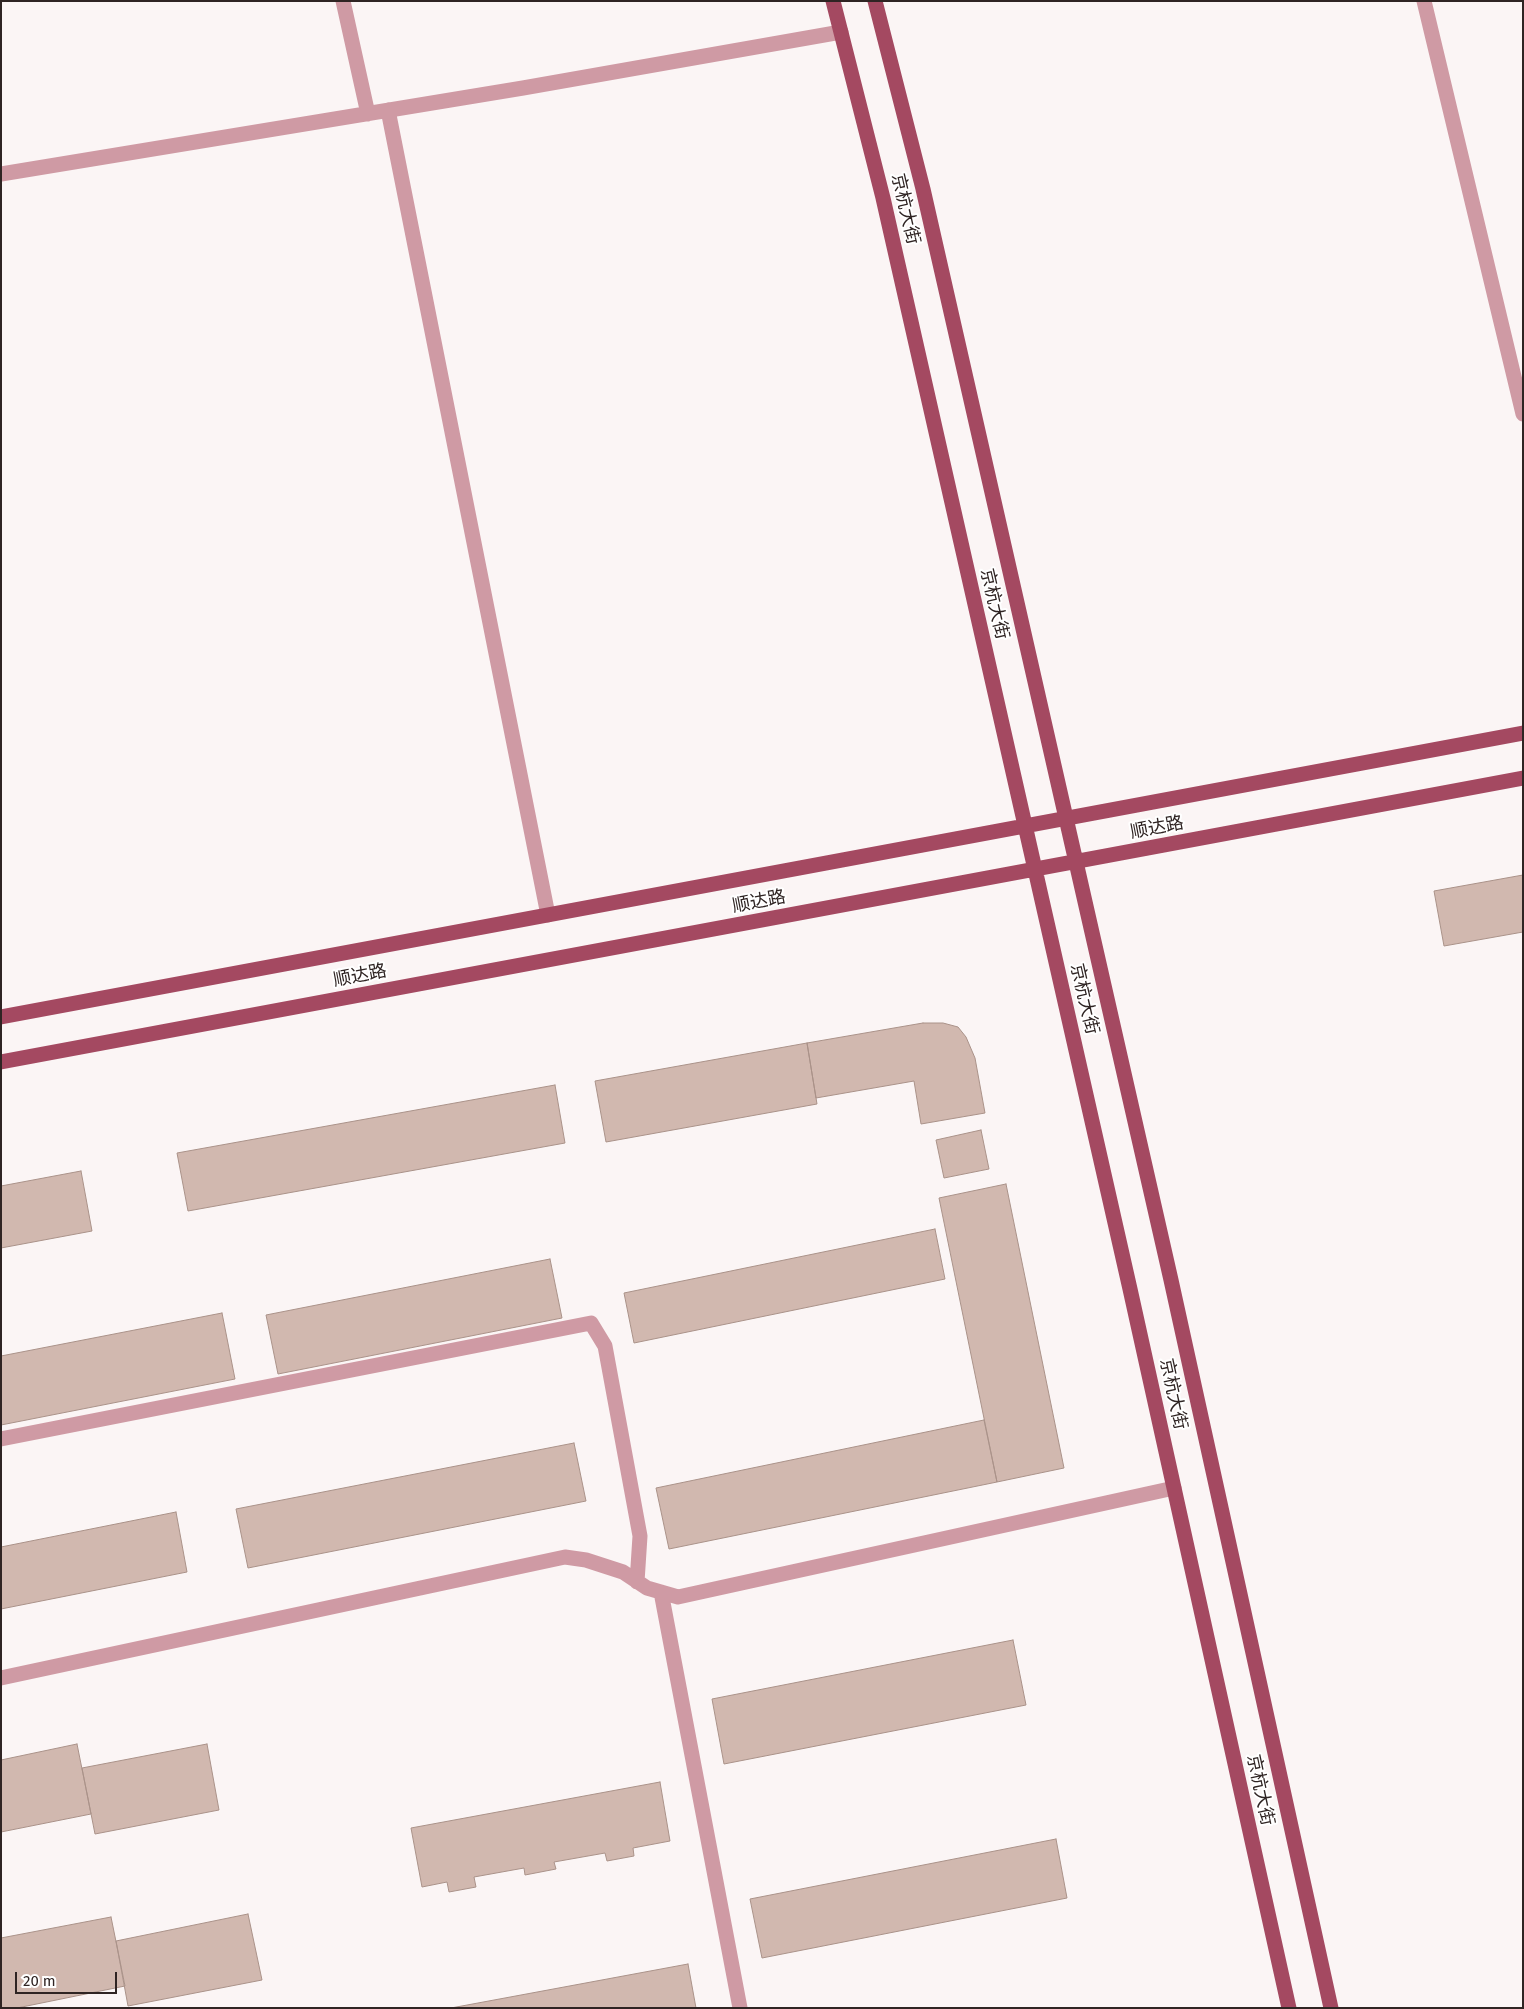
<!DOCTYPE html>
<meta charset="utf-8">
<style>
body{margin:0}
#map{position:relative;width:1524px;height:2009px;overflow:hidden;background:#fbf5f5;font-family:"Fira Sans",sans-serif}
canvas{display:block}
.frame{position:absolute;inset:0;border:2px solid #2f2423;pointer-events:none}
.scale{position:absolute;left:15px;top:1972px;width:102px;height:22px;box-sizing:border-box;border:2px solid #2f2423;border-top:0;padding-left:6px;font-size:15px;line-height:18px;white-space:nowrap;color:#2f2423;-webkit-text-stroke:4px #fff;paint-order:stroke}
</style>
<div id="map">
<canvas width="1524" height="2009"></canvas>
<div class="frame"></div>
<div class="scale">20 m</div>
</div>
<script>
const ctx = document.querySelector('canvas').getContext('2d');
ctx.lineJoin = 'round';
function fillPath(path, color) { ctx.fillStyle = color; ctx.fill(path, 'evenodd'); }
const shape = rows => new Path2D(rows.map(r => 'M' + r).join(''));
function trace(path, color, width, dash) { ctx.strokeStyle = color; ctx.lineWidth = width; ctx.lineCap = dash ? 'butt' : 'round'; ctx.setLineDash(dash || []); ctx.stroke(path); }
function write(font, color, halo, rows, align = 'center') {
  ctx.font = font + ' "Fira Sans","Noto Sans SC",sans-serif'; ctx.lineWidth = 4; ctx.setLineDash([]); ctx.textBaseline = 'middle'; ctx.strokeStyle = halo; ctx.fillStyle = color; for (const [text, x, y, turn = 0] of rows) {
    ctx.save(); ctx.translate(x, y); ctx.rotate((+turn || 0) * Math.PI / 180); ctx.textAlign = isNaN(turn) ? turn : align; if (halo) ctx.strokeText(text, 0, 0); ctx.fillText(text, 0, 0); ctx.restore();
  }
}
const building = shape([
 [1523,875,1523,932,1444,946,1434,891,1523,875],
 [923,1023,943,1023,958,1027,966,1037,975,1058,985,1113,921,1124,914,1081,816,1098,807,1043,923,1023],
 [807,1043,817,1104,606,1142,595,1081,807,1043],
 [555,1085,565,1143,188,1211,177,1153,555,1085],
 [981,1130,989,1169,944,1178,936,1140,981,1130],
 [81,1171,92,1231,1,1248,1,1186,81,1171],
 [1006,1184,1064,1468,997,1482,939,1198,1006,1184],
 [935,1229,945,1279,634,1343,624,1293,935,1229],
 [550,1259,562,1318,278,1374,266,1315,550,1259],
 [222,1313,235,1379,1,1425,1,1356,222,1313],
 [984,1420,997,1482,669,1549,656,1488,984,1420],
 [574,1443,586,1501,248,1568,236,1509,574,1443],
 [176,1512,187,1572,1,1609,1,1547,176,1512],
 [1013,1640,1026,1705,724,1764,712,1699,1013,1640],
 [77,1744,91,1814,1,1832,1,1760,77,1744],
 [207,1744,219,1810,95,1834,82,1768,207,1744],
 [660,1782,670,1841,633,1848,634,1856,607,1861,605,1853,554,1862,556,1869,525,1875,524,1868,474,1877,476,1887,449,1892,447,1882,422,1887,411,1828,660,1782],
 [1056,1839,1067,1898,762,1958,750,1899,1056,1839],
 [248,1914,262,1980,128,2006,116,1941,248,1914],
 [111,1917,125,1986,17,2008,1,2008,1,1938,111,1917],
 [688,1964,696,2008,451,2008,688,1964]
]);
fillPath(building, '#d1b8af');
trace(building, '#aa9289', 1);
trace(shape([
 [343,1,368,114],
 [1424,1,1523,414],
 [388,110,548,915],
 [1,174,523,88,841,32],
 [1,1439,591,1323,605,1346,640,1536,637,1582],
 [661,1592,740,2008],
 [1,1678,565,1557,586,1560,623,1572,647,1588,678,1597,1174,1488]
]), '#cf9aa4', 15);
trace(shape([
 [833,1,883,198,1130,1289,1289,2008],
 [875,1,923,189,1171,1280,1331,2008],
 [1,1017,1523,733],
 [1,1062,1523,778]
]), '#a44961', 15);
write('18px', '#2f2423', '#fff', [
 ["京杭大街",905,209,77],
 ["京杭大街",994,604,77],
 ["顺达路",1157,828,-11],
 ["顺达路",759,902,-11],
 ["顺达路",360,976,-11],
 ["京杭大街",1084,999,77],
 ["京杭大街",1173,1394,78],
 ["京杭大街",1260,1790,78]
]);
</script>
